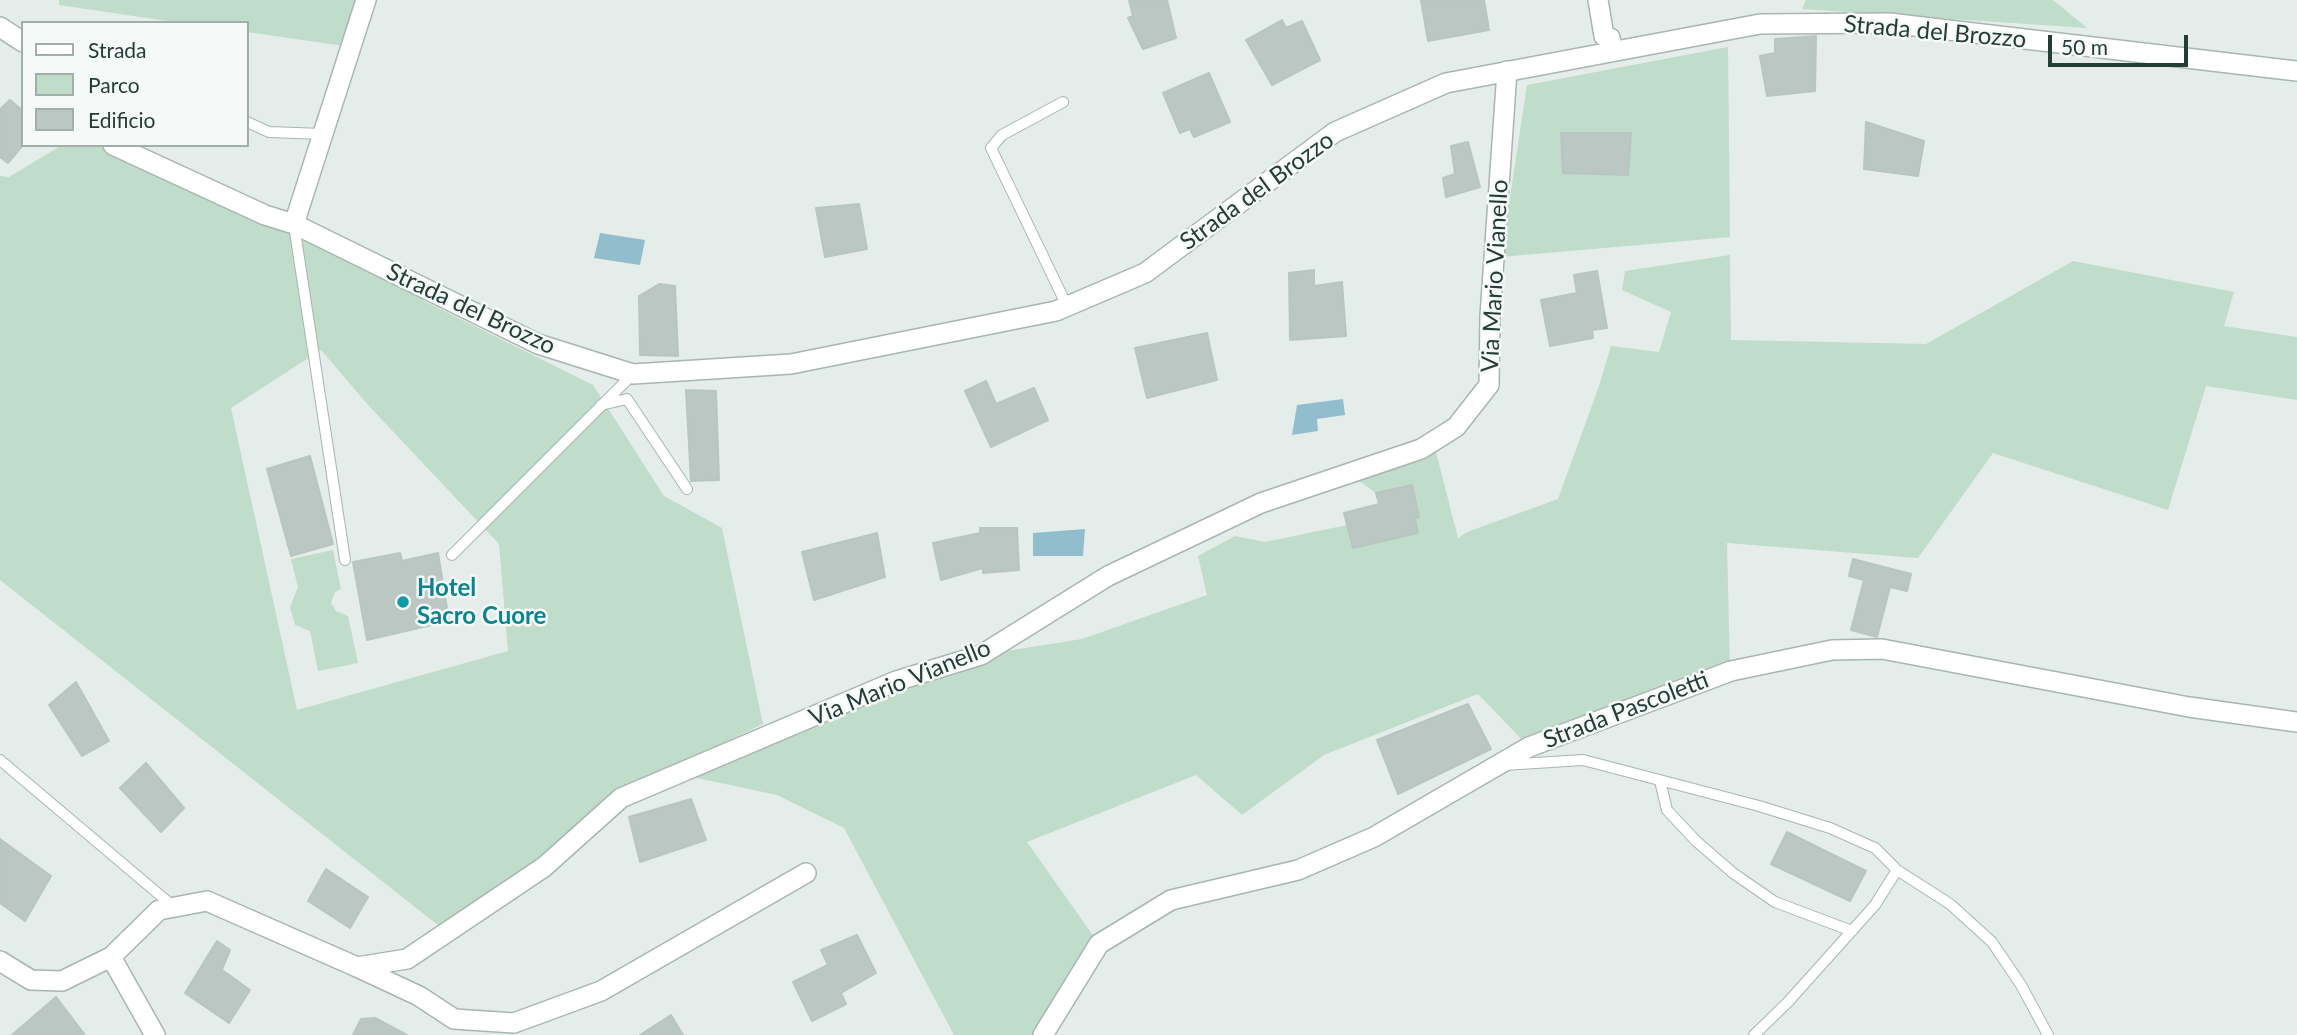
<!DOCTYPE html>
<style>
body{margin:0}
#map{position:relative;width:2297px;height:1035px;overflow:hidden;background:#e5edea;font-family:Lato,sans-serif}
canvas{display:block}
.legend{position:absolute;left:21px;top:21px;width:228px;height:126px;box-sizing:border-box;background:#f5f9f8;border:2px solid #a2aeac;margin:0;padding:9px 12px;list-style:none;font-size:21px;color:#253d39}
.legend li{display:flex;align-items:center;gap:14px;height:35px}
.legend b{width:35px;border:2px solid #a2aeac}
.scale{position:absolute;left:2048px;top:35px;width:140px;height:32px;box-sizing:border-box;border:4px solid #253d39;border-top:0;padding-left:9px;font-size:21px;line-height:24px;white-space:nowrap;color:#253d39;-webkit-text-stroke:5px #f5f9f8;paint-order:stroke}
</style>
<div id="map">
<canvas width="2297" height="1035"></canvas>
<ul class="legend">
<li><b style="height:9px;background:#fff"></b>Strada</li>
<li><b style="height:19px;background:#c0dccb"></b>Parco</li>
<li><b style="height:19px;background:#bac7c3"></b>Edificio</li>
</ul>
<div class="scale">50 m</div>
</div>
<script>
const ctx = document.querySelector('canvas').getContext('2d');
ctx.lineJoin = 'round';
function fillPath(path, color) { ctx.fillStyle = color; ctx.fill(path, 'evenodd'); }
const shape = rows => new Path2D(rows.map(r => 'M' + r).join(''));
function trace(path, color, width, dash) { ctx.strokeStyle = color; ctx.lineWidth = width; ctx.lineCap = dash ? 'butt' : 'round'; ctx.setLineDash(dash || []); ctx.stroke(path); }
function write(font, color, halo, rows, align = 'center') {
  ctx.font = font + ' Lato,sans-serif'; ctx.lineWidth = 5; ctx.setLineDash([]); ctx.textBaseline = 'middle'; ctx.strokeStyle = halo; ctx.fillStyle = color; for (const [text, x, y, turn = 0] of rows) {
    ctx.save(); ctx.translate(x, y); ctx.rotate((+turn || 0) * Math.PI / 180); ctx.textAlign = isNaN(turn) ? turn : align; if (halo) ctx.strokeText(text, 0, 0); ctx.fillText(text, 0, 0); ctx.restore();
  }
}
fillPath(shape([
 [59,0,368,0,351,47,247,32,247,23,181,23,59,5],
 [1806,0,2053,0,2087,28,1802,9],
 [1728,47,1730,237,1501,257,1527,85],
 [62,145,113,145,434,294,422,300,593,385,664,496,722,528,763,724,619,793,540,861,439,926,0,580,0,176,9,177],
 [321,350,369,406,499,544,508,651,297,710,231,408],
 [1730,255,1731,340,1926,344,2073,261,2234,292,2224,326,2297,337,2297,400,2206,386,2168,510,1993,453,1918,558,1727,543,1730,671,1529,747,1478,694,1324,755,1242,815,1196,775,1027,842,1099,944,1043,1035,954,1035,844,828,777,795,678,774,981,655,1082,639,1207,595,1198,556,1235,536,1265,542,1347,525,1353,548,1418,533,1415,518,1419,516,1412,485,1376,493,1356,479,1436,452,1458,538,1467,532,1558,499,1599,386,1611,346,1659,352,1671,312,1622,290,1625,271],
 [333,550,341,589,335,592,331,603,336,611,348,616,358,663,318,671,310,631,295,625,290,607,298,587,291,559]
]), '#c0dccb');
fillPath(shape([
 [600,233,645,240,640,265,594,258],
 [1343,399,1345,415,1317,419,1318,431,1292,435,1297,405],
 [1085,529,1083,556,1033,556,1033,533]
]), '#92bdcd');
const building = shape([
 [1129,0,1167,0,1176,38,1143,49,1128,18,1133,16,1129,0],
 [1421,0,1484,0,1489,30,1428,41,1421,0],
 [1282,20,1286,28,1302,21,1320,60,1272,85,1246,40,1282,20],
 [1816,36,1815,91,1767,96,1760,56,1775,53,1775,39,1816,36],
 [1209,73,1230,122,1194,137,1190,129,1180,133,1163,93,1209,73],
 [10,100,23,111,23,145,8,163,0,157,0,109,10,100],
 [1866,122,1924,141,1918,176,1864,169,1866,122],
 [1561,133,1631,133,1628,175,1563,173,1561,133],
 [1468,142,1480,187,1446,197,1443,178,1455,174,1451,146,1468,142],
 [859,204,867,249,825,257,816,208,859,204],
 [1314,270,1314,286,1342,282,1346,336,1290,340,1289,273,1314,270],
 [1597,271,1607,328,1592,330,1593,338,1550,346,1541,300,1577,293,1574,275,1597,271],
 [659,284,675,286,678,356,640,355,639,296,659,284],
 [1207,333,1217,380,1147,398,1135,348,1207,333],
 [986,381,996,404,1034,388,1048,420,991,447,965,391,986,381],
 [686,390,716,391,719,480,691,481,686,390],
 [310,456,333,544,291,556,267,469,310,456],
 [1412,485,1419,517,1415,518,1418,533,1353,548,1344,513,1379,504,1376,493,1412,485],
 [980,528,1017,528,1019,570,983,573,983,568,941,580,933,543,980,533,980,528],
 [877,533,885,577,814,600,802,552,877,533],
 [400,553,402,561,438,553,449,621,367,640,353,562,400,553],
 [1853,559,1911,574,1907,591,1890,587,1877,637,1851,630,1864,580,1849,576,1853,559],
 [76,682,109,741,82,756,49,705,76,682],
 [1468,704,1491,749,1398,794,1377,740,1468,704],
 [146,763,184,808,161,832,120,788,146,763],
 [691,799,706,840,640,862,629,817,691,799],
 [1787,832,1866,871,1850,901,1771,864,1787,832],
 [0,839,51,876,25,921,0,903,0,839],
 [326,869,368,897,350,928,308,901,326,869],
 [857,935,876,973,841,993,846,1004,812,1021,793,982,828,965,821,950,857,935],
 [217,941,230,950,222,970,250,990,229,1023,185,993,217,941],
 [56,997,85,1035,12,1035,56,997],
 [671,1015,683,1035,640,1035,671,1015],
 [375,1018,407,1035,353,1035,361,1019,375,1018]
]);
fillPath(building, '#bac7c3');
trace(building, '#b8c6c2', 2);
const lane = shape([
 [1063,102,1002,135,991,148,1067,306],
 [247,122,269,132,323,134],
 [294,225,345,560],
 [601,405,627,399,687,489],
 [452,555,632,375],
 [0,760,174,907],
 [1504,765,1583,760,1759,806,1830,828,1875,848,1897,870,1950,904,1992,942,2021,985,2048,1035],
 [1660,781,1667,810,1696,841,1733,873,1775,902,1852,931],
 [1754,1035,1788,1002,1875,905,1897,870]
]);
const street = shape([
 [1598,0,1604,36,1610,38,1613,51],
 [0,27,23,42],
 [113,145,265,215,294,224,538,344,633,374,791,364,1056,311,1145,273,1335,132,1446,83,1760,24,1889,23,2297,71],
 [294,224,366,0],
 [111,957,155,1035],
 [0,961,31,980,62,981,111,957,159,910,207,901,357,967,407,959,544,867,621,798,896,681,981,655,1108,576,1261,503,1421,449,1456,427,1489,385,1490,316,1507,71],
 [357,967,419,996,454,1019,514,1023,601,991,806,873],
 [1043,1035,1099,944,1171,900,1298,870,1374,837,1529,747,1731,671,1832,650,1882,649,2189,707,2297,722]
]);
trace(lane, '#a8b5b1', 12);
trace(street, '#a8b5b1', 22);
trace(lane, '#fff', 10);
trace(street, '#fff', 19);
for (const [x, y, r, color] of [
 [403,602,7,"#0f9aa8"]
]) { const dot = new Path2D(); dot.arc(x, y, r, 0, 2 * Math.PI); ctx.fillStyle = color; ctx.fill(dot); trace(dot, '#f5f9f8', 2.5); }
write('24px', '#253d39', '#f5f9f8', [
 ["Strada del Brozzo",1935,32,5],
 ["Strada del Brozzo",1257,191,-36],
 ["Via Mario Vianello",1495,276,-87],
 ["Strada del Brozzo",471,309,25],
 ["Via Mario Vianello",900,683,-22],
 ["Strada Pascoletti",1626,710,-21]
]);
write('bold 24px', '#0d838f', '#f5f9f8', [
 ["Hotel",417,588],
 ["Sacro Cuore",417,616]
], 'left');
</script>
